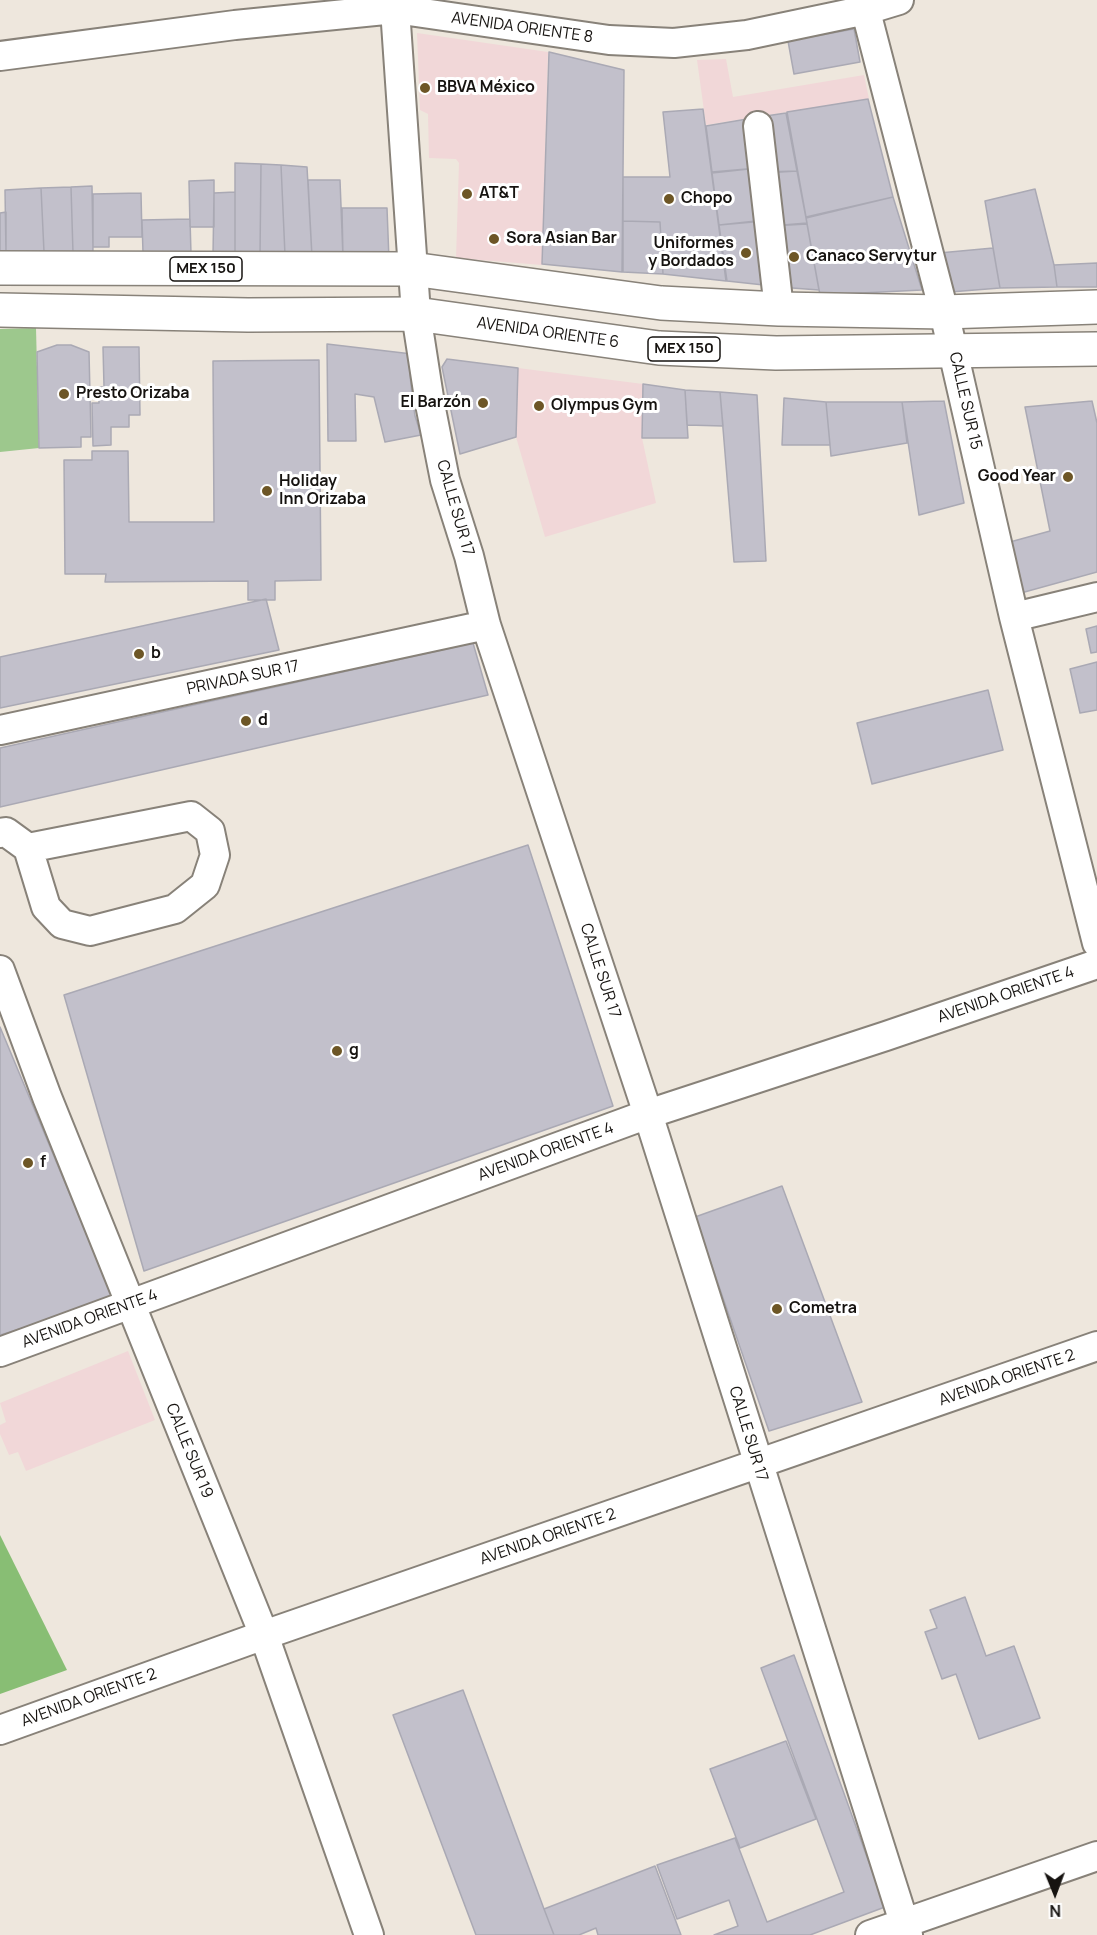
<!DOCTYPE html>
<meta charset="utf-8">
<style>
body{margin:0}
#map{position:relative;width:1097px;height:1935px;overflow:hidden;background:#eee7dd;font-family:Manrope,sans-serif}
canvas{display:block}
.north{position:absolute;left:1025px;top:1863px;width:60px;height:60px;-webkit-text-stroke:4px #fff;paint-order:stroke;rotate:179deg;font-size:16px;font-weight:700;line-height:24px;text-align:center;color:#161310}
.north::after{content:'';display:block;margin:auto;width:21px;height:27px;background:#161310;clip-path:polygon(50% 0,100% 100%,50% 72%,0 100%)}
</style>
<div id="map">
<canvas width="1097" height="1935"></canvas>
<div class="north">N</div>
</div>
<script>
const ctx = document.querySelector('canvas').getContext('2d');
ctx.lineJoin = 'round';
function fillPath(path, color) { ctx.fillStyle = color; ctx.fill(path, 'evenodd'); }
const shape = rows => new Path2D(rows.map(r => 'M' + r).join(''));
function trace(path, color, width, dash) { ctx.strokeStyle = color; ctx.lineWidth = width; ctx.lineCap = dash ? 'butt' : 'round'; ctx.setLineDash(dash || []); ctx.stroke(path); }
function write(font, color, halo, rows, align = 'center') {
  ctx.font = font + ' Manrope,sans-serif'; ctx.lineWidth = 6; ctx.setLineDash([]); ctx.textBaseline = 'middle'; ctx.strokeStyle = halo; ctx.fillStyle = color; for (const [text, x, y, turn = 0] of rows) {
    ctx.save(); ctx.translate(x, y); ctx.rotate((+turn || 0) * Math.PI / 180); ctx.textAlign = isNaN(turn) ? turn : align; if (halo) ctx.strokeText(text, 0, 0); ctx.fillText(text, 0, 0); ctx.restore();
  }
}
fillPath(shape([
 [417,33,548,52,542,265,456,258,459,163,456,159,429,158,428,114,420,110],
 [726,59,733,97,864,75,869,99,706,125,697,60],
 [518,368,643,384,642,438,656,503,545,537,516,437],
 [128,1351,155,1420,26,1471,18,1452,9,1455,0,1434,0,1425,6,1422,0,1403]
]), '#f1d7d8');
fillPath(shape([
 [36,328,39,448,0,452,0,329]
]), '#9dc88d');
fillPath(shape([
 [0,1535,67,1670,0,1694]
]), '#88be74');
const building = shape([
 [854,29,860,62,794,74,788,41,854,29],
 [549,52,624,70,622,272,542,264,549,52],
 [868,99,893,197,806,217,787,112,868,99],
 [703,109,726,281,663,274,660,222,623,221,623,177,670,177,663,112,703,109],
 [786,113,797,171,765,172,759,117,786,113],
 [753,118,758,168,712,172,706,126,753,118],
 [235,163,261,164,260,255,235,255,235,163],
 [261,164,281,165,285,255,260,255,261,164],
 [281,165,307,167,312,257,285,255,281,165],
 [758,168,765,220,719,225,712,173,758,168],
 [797,171,807,223,771,226,765,173,797,171],
 [214,180,214,227,190,227,189,181,214,180],
 [308,180,340,180,343,258,312,257,308,180],
 [92,186,93,253,73,253,71,187,92,186],
 [71,187,73,253,44,252,41,188,71,187],
 [41,188,44,252,6,254,5,190,41,188],
 [1035,189,1054,265,1057,287,1000,288,985,201,1035,189],
 [235,192,235,255,213,255,214,193,235,192],
 [141,193,142,237,109,237,109,247,93,247,93,194,141,193],
 [893,197,922,290,820,295,806,218,893,197],
 [342,208,387,208,389,260,343,258,342,208],
 [6,212,6,254,0,254,0,213,6,212],
 [190,219,191,254,143,253,142,220,190,219],
 [623,221,660,222,663,274,623,272,623,221],
 [765,221,773,286,727,281,719,225,765,221],
 [807,224,819,290,779,287,771,226,807,224],
 [993,248,1000,288,950,292,939,253,993,248],
 [1097,263,1097,287,1057,287,1054,265,1097,263],
 [327,344,412,354,410,375,412,395,415,416,421,435,385,442,374,397,355,394,356,441,328,441,327,344],
 [57,345,71,345,89,352,91,437,81,437,81,447,39,448,37,352,57,345],
 [103,347,139,347,140,415,129,415,129,427,111,427,111,445,93,446,92,403,99,403,99,387,104,387,103,347],
 [447,359,518,368,516,437,460,454,442,367,447,359],
 [319,360,321,580,275,581,275,600,248,600,248,581,105,582,106,574,65,574,64,460,92,460,92,451,128,451,129,522,214,522,213,361,319,360],
 [643,384,685,390,688,438,642,438,643,384],
 [685,390,720,392,723,426,687,425,685,390],
 [720,392,757,395,766,561,734,562,720,392],
 [784,398,826,402,830,445,782,445,784,398],
 [944,401,964,503,919,515,902,402,944,401],
 [1092,401,1097,423,1097,572,1021,593,1010,542,1050,531,1025,407,1092,401],
 [826,402,902,402,907,443,831,456,826,402],
 [266,599,279,650,0,708,0,657,266,599],
 [1097,626,1097,652,1091,653,1086,629,1097,626],
 [473,643,488,695,0,807,0,748,473,643],
 [1097,662,1097,710,1080,713,1070,669,1097,662],
 [988,690,1003,750,872,784,857,723,988,690],
 [528,845,613,1106,144,1271,64,995,528,845],
 [0,1027,114,1300,0,1335,0,1027],
 [782,1186,862,1402,769,1431,695,1217,782,1186],
 [965,1597,986,1656,1014,1646,1040,1718,979,1739,956,1674,942,1679,925,1632,937,1628,930,1610,965,1597],
 [794,1655,885,1907,810,1935,714,1935,738,1926,729,1900,677,1919,657,1865,735,1838,767,1922,844,1892,761,1668,794,1655],
 [463,1690,544,1909,554,1935,476,1935,393,1715,463,1690],
 [786,1741,816,1819,740,1848,710,1769,786,1741],
 [655,1866,681,1935,598,1935,596,1928,579,1935,554,1935,544,1909,655,1866]
]);
fillPath(building, '#c2c0cb');
trace(building, '#aaa9b4', 1.5);
const minor = shape([
 [393,0,395,9,416,314,430,404,445,480,469,556,486,625,648,1114,908,1935],
 [863,0,944,312,1014,617,1097,943],
 [0,56,235,25,395,9,609,40,674,43,747,35,866,10,899,0],
 [758,126,779,309],
 [1014,617,1097,597],
 [0,730,486,625],
 [0,833,6,832,28,848,46,907,62,924,90,931,175,909,205,885,215,855,210,831,191,816,28,848],
 [0,970,47,1097,264,1635,369,1935],
 [0,1352,648,1114,886,1036,1097,964],
 [0,1730,264,1635,1097,1346],
 [870,1935,1097,1856]
]);
const major = shape([
 [0,268,412,269,661,303,779,309,944,312,1097,307],
 [0,310,248,315,416,314,659,348,776,353,1097,349]
]);
trace(minor, '#888279', 32);
trace(major, '#888279', 36);
trace(minor, '#fff', 28);
trace(major, '#fff', 33);
for (const [x, y, r, color] of [
 [425,88,6,"#6d5626"],
 [467,194,6,"#6d5626"],
 [669,199,6,"#6d5626"],
 [494,239,6,"#6d5626"],
 [746,253,6,"#6d5626"],
 [794,257,6,"#6d5626"],
 [64,394,6,"#6d5626"],
 [483,403,6,"#6d5626"],
 [539,406,6,"#6d5626"],
 [1068,477,6,"#6d5626"],
 [267,491,6,"#6d5626"],
 [139,654,6,"#6d5626"],
 [246,721,6,"#6d5626"],
 [337,1051,6,"#6d5626"],
 [28,1163,6,"#6d5626"],
 [777,1309,6,"#6d5626"]
]) { const dot = new Path2D(); dot.arc(x, y, r, 0, 2 * Math.PI); ctx.fillStyle = color; ctx.fill(dot); trace(dot, '#fff', 2); }
for (const [x, y, w] of [
 [206,269,72],
 [684,349,72]
]) { const box = new Path2D(); box.roundRect(x - w / 2, y - 12, w, 24, 4.5); ctx.fillStyle = '#fff'; ctx.fill(box); trace(box, '#161310', 1.5); }
write('bold 15px', '#161310', null, [
 ["MEX 150",206,269],
 ["MEX 150",684,349]
]);
write('16px', '#161310', '#fff', [
 ["AVENIDA ORIENTE 8",522,28,8],
 ["AVENIDA ORIENTE 6",548,333,8],
 ["CALLE SUR 15",965,401,77],
 ["CALLE SUR 17",455,508,74],
 ["PRIVADA SUR 17",243,678,-12],
 ["CALLE SUR 17",600,971,72],
 ["AVENIDA ORIENTE 4",1006,995,-19],
 ["AVENIDA ORIENTE 4",546,1152,-20],
 ["AVENIDA ORIENTE 4",90,1319,-20],
 ["AVENIDA ORIENTE 2",1007,1378,-19],
 ["CALLE SUR 17",748,1434,73],
 ["CALLE SUR 19",189,1451,68],
 ["AVENIDA ORIENTE 2",548,1537,-19],
 ["AVENIDA ORIENTE 2",89,1698,-20]
]);
write('bold 16px', '#161310', '#fff', [
 ["BBVA México",437,88],
 ["AT&T",479,194],
 ["Chopo",681,199],
 ["Sora Asian Bar",506,239],
 ["Uniformes",734,244,"right"],
 ["y Bordados",734,262,"right"],
 ["Canaco Servytur",806,257],
 ["Presto Orizaba",76,394],
 ["El Barzón",471,403,"right"],
 ["Olympus Gym",551,406],
 ["Good Year",1056,477,"right"],
 ["Holiday",279,482],
 ["Inn Orizaba",279,500],
 ["b",151,654],
 ["d",258,721],
 ["g",349,1051],
 ["f",40,1163],
 ["Cometra",789,1309]
], 'left');
</script>
